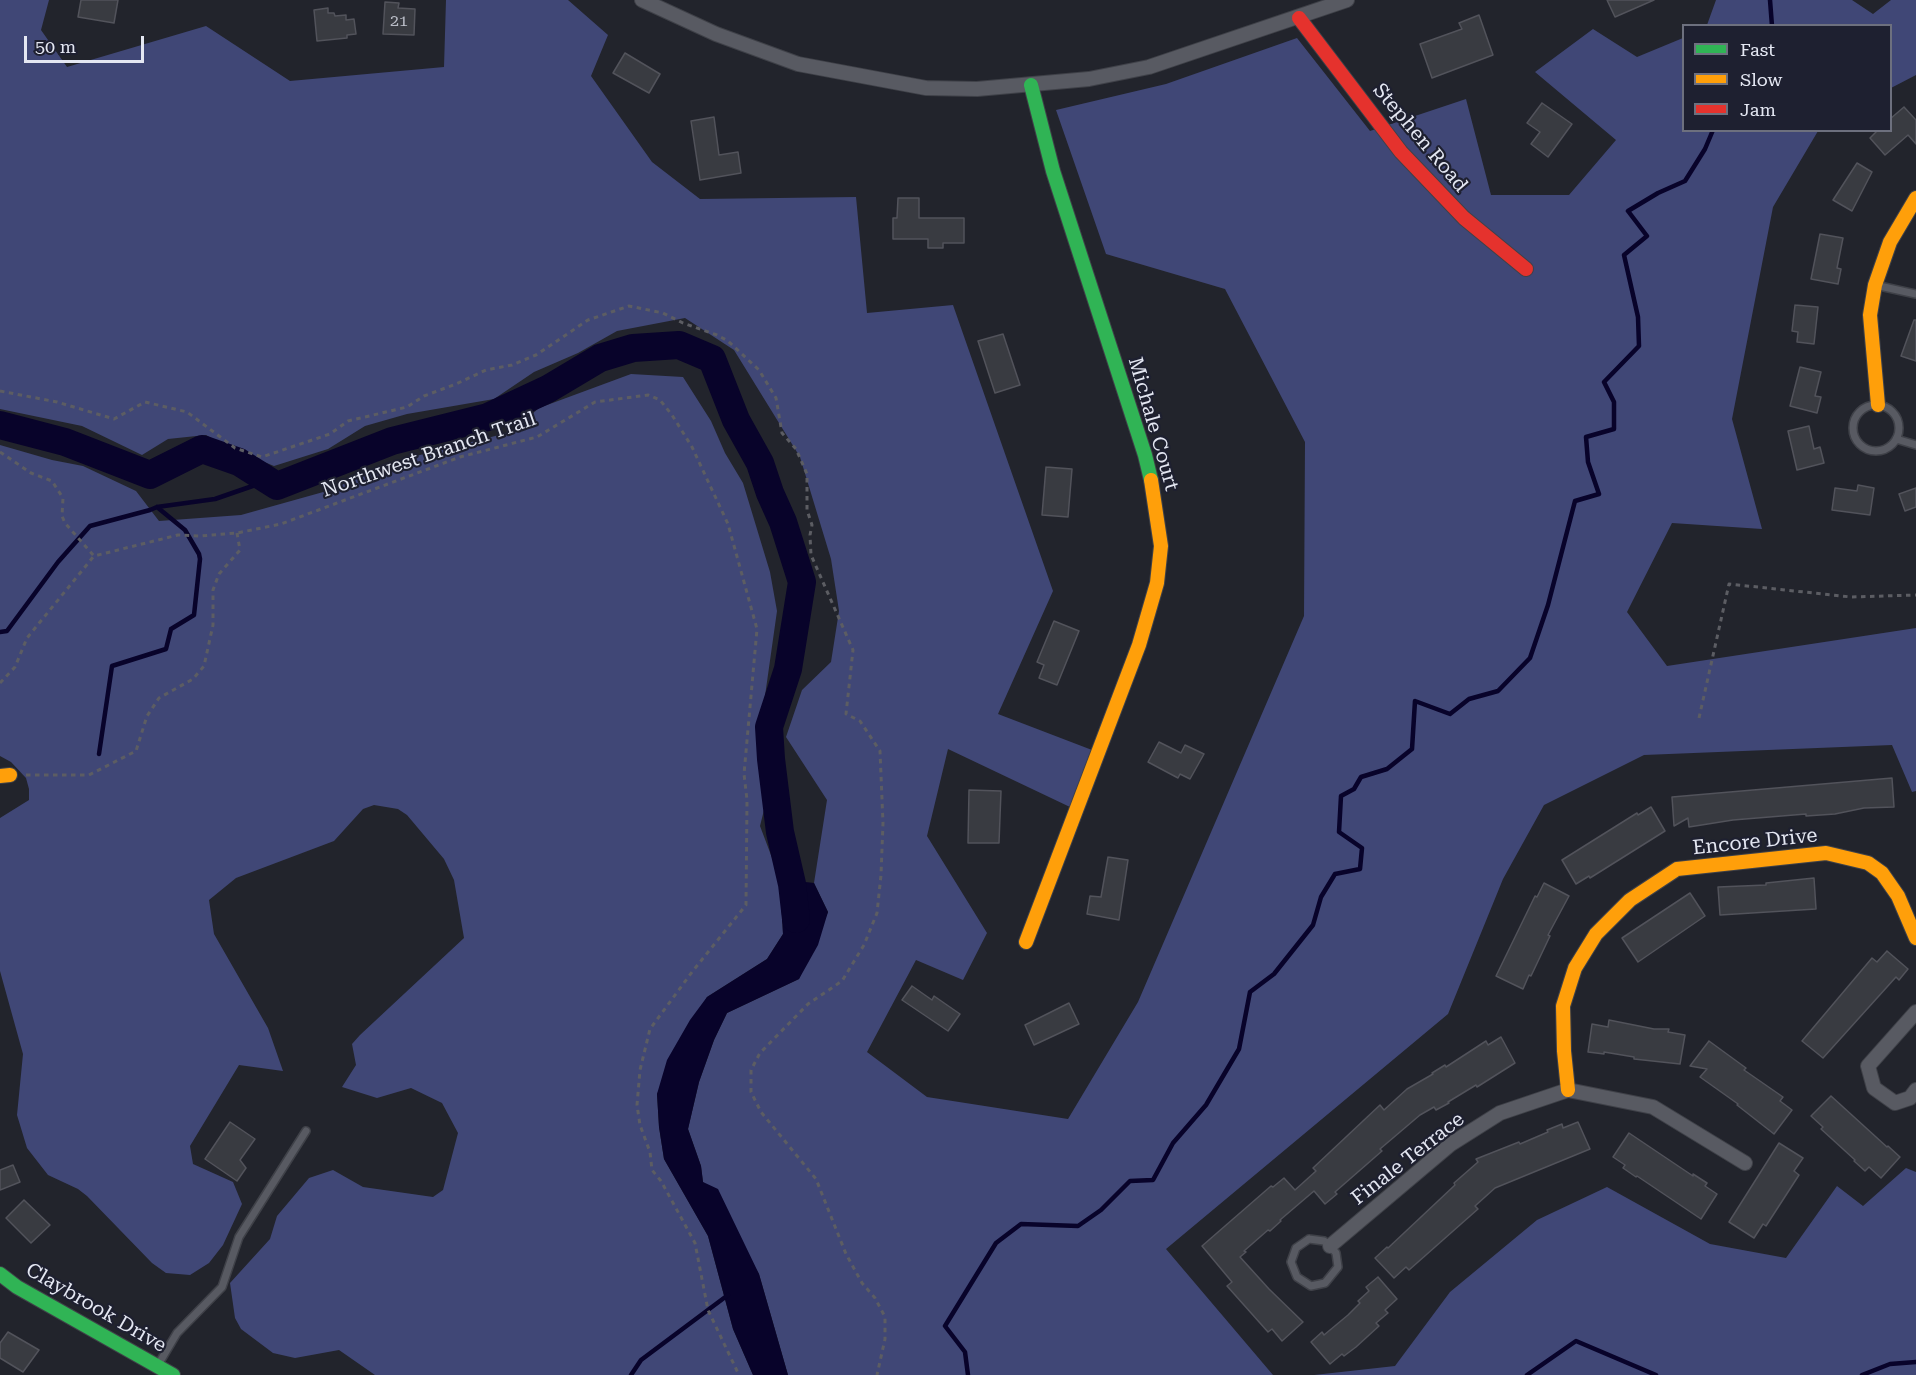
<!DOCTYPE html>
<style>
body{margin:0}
#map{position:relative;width:1916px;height:1375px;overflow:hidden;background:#22242c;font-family:"Roboto Serif",serif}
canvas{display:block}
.legend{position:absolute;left:1682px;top:24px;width:210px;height:108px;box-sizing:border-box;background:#1e2030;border:2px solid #6d707e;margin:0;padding:8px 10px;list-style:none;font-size:18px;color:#e4e7f2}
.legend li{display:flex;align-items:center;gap:12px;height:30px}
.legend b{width:30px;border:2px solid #6d707e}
.scale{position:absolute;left:24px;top:36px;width:120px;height:27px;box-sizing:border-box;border:3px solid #e4e7f2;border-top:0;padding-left:8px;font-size:18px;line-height:21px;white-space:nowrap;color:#e4e7f2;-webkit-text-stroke:4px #1e2030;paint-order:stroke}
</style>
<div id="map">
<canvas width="1916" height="1375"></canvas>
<ul class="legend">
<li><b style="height:8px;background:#30b455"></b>Fast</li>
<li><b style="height:8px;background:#ff9f0a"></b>Slow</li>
<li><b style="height:8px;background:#e5322d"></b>Jam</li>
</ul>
<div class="scale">50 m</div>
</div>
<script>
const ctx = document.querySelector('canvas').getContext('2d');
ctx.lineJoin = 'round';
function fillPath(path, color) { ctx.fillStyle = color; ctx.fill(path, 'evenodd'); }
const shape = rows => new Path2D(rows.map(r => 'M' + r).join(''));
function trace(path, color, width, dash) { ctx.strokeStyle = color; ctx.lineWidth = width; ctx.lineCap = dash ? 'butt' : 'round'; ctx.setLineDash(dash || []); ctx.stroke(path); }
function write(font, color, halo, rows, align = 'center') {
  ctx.font = font + ' "Roboto Serif",serif'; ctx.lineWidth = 4.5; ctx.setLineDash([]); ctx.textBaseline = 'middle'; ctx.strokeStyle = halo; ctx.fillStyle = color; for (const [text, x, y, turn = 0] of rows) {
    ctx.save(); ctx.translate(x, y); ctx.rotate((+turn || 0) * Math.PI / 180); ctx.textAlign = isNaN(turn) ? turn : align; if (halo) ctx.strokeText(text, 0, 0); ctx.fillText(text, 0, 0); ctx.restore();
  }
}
fillPath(shape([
 [0,0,49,0,41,30,67,67,206,26,290,81,444,67,446,0,568,0,608,35,591,76,652,162,700,199,856,197,867,313,953,305,1053,591,998,714,1092,750,1070,807,948,749,927,836,987,933,963,980,916,960,867,1052,927,1097,1068,1119,1138,1002,1304,616,1305,442,1225,289,1106,254,1056,110,1166,84,1297,38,1370,131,1466,99,1491,195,1569,195,1616,140,1535,72,1593,29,1637,57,1683,38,1684,130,1818,131,1773,207,1732,419,1762,529,1672,523,1627,612,1667,666,1916,628,1916,791,1912,792,1892,745,1644,755,1544,805,1503,879,1448,1014,1166,1249,1273,1375,788,1375,759,1274,703,1182,701,1166,688,1129,699,1082,714,1040,727,1013,799,979,828,912,814,883,827,800,786,737,802,690,831,662,839,611,831,559,800,457,734,350,685,318,617,331,578,353,534,372,494,399,407,414,365,426,328,449,274,466,228,447,206,435,168,439,142,455,82,426,0,409],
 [1716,0,1852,0,1873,14,1891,0,1916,0,1916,75,1891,88,1890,26,1707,25],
 [631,374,683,377,711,421,725,453,743,483,770,572,777,611,764,703,767,798,760,826,780,879,783,934,767,959,707,997,657,1094,659,1127,664,1159,708,1236,733,1329,753,1375,375,1375,339,1350,295,1358,273,1353,241,1329,235,1318,230,1283,270,1239,277,1216,309,1178,333,1170,363,1187,433,1197,443,1190,458,1133,442,1103,411,1088,377,1098,342,1087,356,1065,352,1044,360,1035,464,938,454,880,444,859,407,815,398,809,374,805,363,809,334,841,236,878,209,900,214,934,268,1028,283,1071,239,1065,190,1146,193,1164,233,1182,242,1204,223,1245,209,1263,190,1275,166,1273,152,1263,87,1196,78,1189,48,1175,27,1148,17,1115,23,1054,0,971,0,818,29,800,29,789,26,778,11,762,0,756,0,445,52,460,83,466,136,491,159,521,241,515,334,489,369,471,412,457,511,432,539,408],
 [1906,1168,1916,1172,1916,1375,1314,1375,1395,1366,1450,1292,1537,1220,1607,1187,1710,1244,1786,1258,1837,1186,1863,1206]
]), '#404776');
fillPath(shape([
 [780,879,814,883,828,912,818,945,799,979,727,1013,714,1040,699,1082,688,1129,701,1166,703,1182,718,1189,759,1274,788,1375,753,1375,733,1329,708,1236,664,1159,659,1127,657,1094,667,1060,690,1020,707,997,767,959,783,934]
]), '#08032a');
trace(shape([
 [1770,0,1772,26],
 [0,632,7,631,58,562,90,526,150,510,157,507,215,499,267,481],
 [99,754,112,666,166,649,171,629,194,615,200,559,199,554,185,530,157,507],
 [631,1375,641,1360,728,1295],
 [968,1375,965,1352,945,1326,996,1243,1021,1224,1078,1226,1101,1210,1130,1181,1153,1180,1173,1143,1206,1105,1239,1049,1250,992,1274,974,1313,925,1321,897,1335,874,1360,869,1362,848,1339,832,1341,796,1354,789,1361,777,1387,769,1412,749,1415,701,1450,714,1469,699,1498,691,1530,658,1548,605,1575,501,1599,494,1588,462,1586,437,1614,429,1614,402,1604,382,1639,346,1638,317,1624,255,1647,236,1628,211,1658,193,1685,181,1705,149,1713,130],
 [1527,1375,1576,1341,1656,1375],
 [1862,1375,1890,1364,1916,1362]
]), '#08032a', 4.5);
trace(shape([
 [0,425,65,442,150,475,202,449,239,462,277,486,392,441,488,417,548,389,600,358,633,348,679,345,712,359,736,420,760,463,770,493,783,522,802,582,788,669,769,727,771,759,780,832,792,884,796,919]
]), '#08032a', 28);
const building = shape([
 [81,0,118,0,114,23,78,17,81,0],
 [1607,0,1654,0,1615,17,1607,0],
 [385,2,399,3,398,8,415,9,414,35,383,34,385,2],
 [328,8,328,13,334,13,335,16,346,15,346,20,354,19,356,34,347,35,347,38,317,41,314,10,328,8],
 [1479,15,1493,55,1432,78,1420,44,1462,29,1459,23,1479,15],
 [625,53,660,74,649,93,613,73,625,53],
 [1542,103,1572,124,1548,157,1531,144,1540,132,1527,123,1542,103],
 [1904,107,1916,120,1916,144,1908,135,1885,155,1870,138,1878,130,1890,130,1890,119,1904,107],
 [714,117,719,155,738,152,741,173,700,180,691,121,714,117],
 [1857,163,1872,172,1852,211,1833,200,1857,163],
 [898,198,919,198,919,218,964,218,964,243,943,243,943,248,928,248,928,239,893,239,893,218,897,218,898,198],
 [1820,234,1843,238,1837,268,1841,269,1838,284,1811,279,1820,234],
 [1795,305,1818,307,1814,344,1797,342,1798,332,1792,331,1795,305],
 [1914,320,1916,320,1916,361,1901,356,1914,320],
 [1003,334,1020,385,995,393,978,341,1003,334],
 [1800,367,1821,372,1815,396,1821,397,1817,413,1790,406,1800,367],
 [1809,426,1814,449,1820,447,1824,463,1797,470,1788,431,1809,426],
 [1046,467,1072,469,1068,517,1042,515,1046,467],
 [1858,485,1874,488,1870,515,1832,510,1835,488,1857,491,1858,485],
 [1916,488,1916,507,1905,511,1899,494,1916,488],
 [1054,621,1079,631,1057,685,1039,678,1044,665,1037,662,1054,621],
 [1159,742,1181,753,1185,745,1204,754,1190,779,1180,774,1178,778,1148,762,1159,742],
 [1892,778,1894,807,1864,808,1835,814,1806,816,1806,814,1733,820,1689,827,1688,818,1674,826,1672,797,1892,778],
 [969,790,1001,791,999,843,968,843,969,790],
 [1651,807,1665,831,1590,878,1589,876,1576,884,1562,860,1637,813,1638,815,1651,807],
 [1108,857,1128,860,1119,920,1087,914,1090,896,1101,897,1108,857],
 [1814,878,1816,909,1720,915,1718,887,1766,885,1766,883,1814,878],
 [1544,883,1569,896,1548,935,1550,936,1531,976,1529,975,1523,989,1496,976,1535,896,1537,897,1544,883],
 [1690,893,1705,916,1638,962,1622,938,1690,893],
 [1887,951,1908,969,1899,980,1896,977,1823,1058,1802,1041,1872,958,1877,962,1887,951],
 [912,986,932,1000,934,996,960,1014,948,1031,902,1000,912,986],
 [1069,1003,1079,1024,1034,1045,1025,1025,1069,1003],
 [1609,1020,1654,1029,1669,1029,1668,1032,1685,1035,1680,1064,1634,1059,1634,1057,1604,1052,1604,1054,1588,1052,1592,1024,1608,1027,1609,1020],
 [1501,1037,1515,1063,1477,1087,1476,1085,1448,1102,1449,1103,1436,1110,1434,1107,1420,1115,1380,1149,1382,1151,1335,1192,1337,1194,1325,1204,1314,1191,1280,1220,1281,1221,1270,1231,1268,1230,1244,1251,1246,1252,1240,1257,1269,1289,1303,1322,1282,1341,1272,1329,1268,1332,1227,1286,1232,1282,1202,1246,1271,1186,1273,1187,1284,1178,1295,1190,1316,1171,1313,1168,1380,1105,1384,1110,1407,1089,1433,1074,1432,1073,1445,1065,1446,1067,1486,1041,1488,1045,1501,1037],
 [1709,1041,1746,1068,1744,1070,1783,1097,1780,1101,1792,1110,1774,1134,1737,1105,1738,1104,1700,1077,1707,1069,1690,1066,1709,1041],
 [1831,1096,1887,1147,1888,1146,1900,1157,1881,1178,1869,1167,1865,1171,1854,1161,1855,1160,1821,1129,1823,1127,1811,1116,1831,1096],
 [230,1122,255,1139,240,1160,246,1168,237,1181,205,1159,230,1122],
 [1578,1122,1590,1149,1495,1188,1475,1206,1478,1209,1409,1270,1406,1267,1394,1278,1375,1258,1387,1247,1388,1248,1455,1185,1454,1183,1478,1162,1476,1159,1519,1142,1520,1144,1548,1132,1547,1130,1562,1124,1563,1128,1578,1122],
 [1629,1133,1693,1176,1693,1174,1707,1183,1705,1186,1717,1194,1701,1219,1637,1176,1636,1177,1623,1168,1625,1165,1613,1157,1629,1133],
 [1779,1143,1803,1158,1794,1171,1799,1175,1766,1226,1763,1224,1754,1238,1729,1222,1779,1143],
 [13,1165,20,1182,0,1190,0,1170,13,1165],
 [24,1200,50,1225,31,1243,6,1218,24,1200],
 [1378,1277,1397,1299,1385,1310,1388,1313,1376,1323,1379,1326,1356,1347,1344,1356,1342,1354,1330,1364,1311,1342,1322,1332,1324,1335,1348,1315,1360,1303,1358,1301,1369,1291,1366,1287,1378,1277],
 [8,1332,39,1350,23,1372,0,1358,0,1343,8,1332]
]);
fillPath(building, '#393b41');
trace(building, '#52535b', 1.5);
const lane = shape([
 [1875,285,1916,294],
 '1853 428a23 23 0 1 1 46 0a23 23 0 1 1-46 0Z',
 [1896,439,1916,445],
 [1309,1239,1324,1241,1330,1246,1336,1253,1338,1267,1325,1283,1311,1286,1297,1277,1291,1262,1296,1248,1309,1239],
 [158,1365,177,1333,222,1287,239,1237,306,1131]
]);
const street = shape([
 [642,0,716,34,798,64,926,88,977,89,1089,79,1149,67,1347,0],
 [1916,1012,1868,1066,1874,1088,1895,1103,1910,1098,1916,1090],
 [1330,1246,1451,1144,1500,1113,1568,1090,1653,1107,1745,1163]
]);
const fast = shape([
 [1031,85,1053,171,1145,455,1151,480],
 [0,1274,17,1287,173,1375]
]);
const slow = shape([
 [1878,405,1870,315,1875,285,1890,242,1916,198],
 [0,776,10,775],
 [1026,942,1139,645,1157,583,1161,546,1151,480],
 [1568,1090,1564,1051,1563,1006,1575,968,1596,934,1630,900,1677,869,1826,853,1868,863,1882,873,1898,896,1916,938]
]);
const jam = shape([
 [1299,18,1401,152,1464,218,1526,269]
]);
trace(lane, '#3f4148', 10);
trace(street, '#3f4148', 16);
trace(fast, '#3f4148', 16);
trace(slow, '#3f4148', 16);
trace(jam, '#3f4148', 16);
trace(shape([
 [0,391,57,402,114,419,145,402,187,412,235,448,262,457,330,434,348,421,407,407,424,396,456,384,486,370,512,365,536,355,588,320,629,306,663,313,683,323,717,335,728,341,759,370,776,398,782,433,796,449,807,474,807,510,812,525,810,535,811,555,853,650,846,714,860,721,880,751,883,823,881,875,877,913,864,945,842,981,808,1004,760,1053,751,1070,751,1092,761,1112,816,1179,846,1254,862,1283,875,1298,885,1317,885,1339,877,1375],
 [0,452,31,473,52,481,63,498,62,516,65,523,94,556,178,535,200,536,237,533,281,524,460,457,537,437,595,402,648,395,660,400,672,415,692,447,728,524,757,629,744,774,747,800,746,905,692,972,650,1029,640,1070,637,1105,640,1125,650,1152,652,1170,661,1181,695,1243,708,1310,739,1375],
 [0,683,15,667,27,638,94,556],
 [1699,718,1729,584,1851,597,1916,595],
 [26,775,89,775,136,751,147,716,159,698,193,679,204,666,213,625,213,590,219,574,240,550,237,533]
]), '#5c5d63', 3, [4.5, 4.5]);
trace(lane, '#585a62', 7);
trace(street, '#585a62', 14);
trace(fast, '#30b455', 14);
trace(slow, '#ff9f0a', 14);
trace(jam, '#e5322d', 14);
write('16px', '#b9bcc6', null, [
 ["21",399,21]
]);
write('20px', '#e4e7f2', '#1e2030', [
 ["Stephen Road",1420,138,50],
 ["Michale Court",1153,424,74],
 ["Northwest Branch Trail",429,455,-19],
 ["Encore Drive",1755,842,-6],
 ["Finale Terrace",1408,1159,-38],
 ["Claybrook Drive",96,1308,30]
]);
</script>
